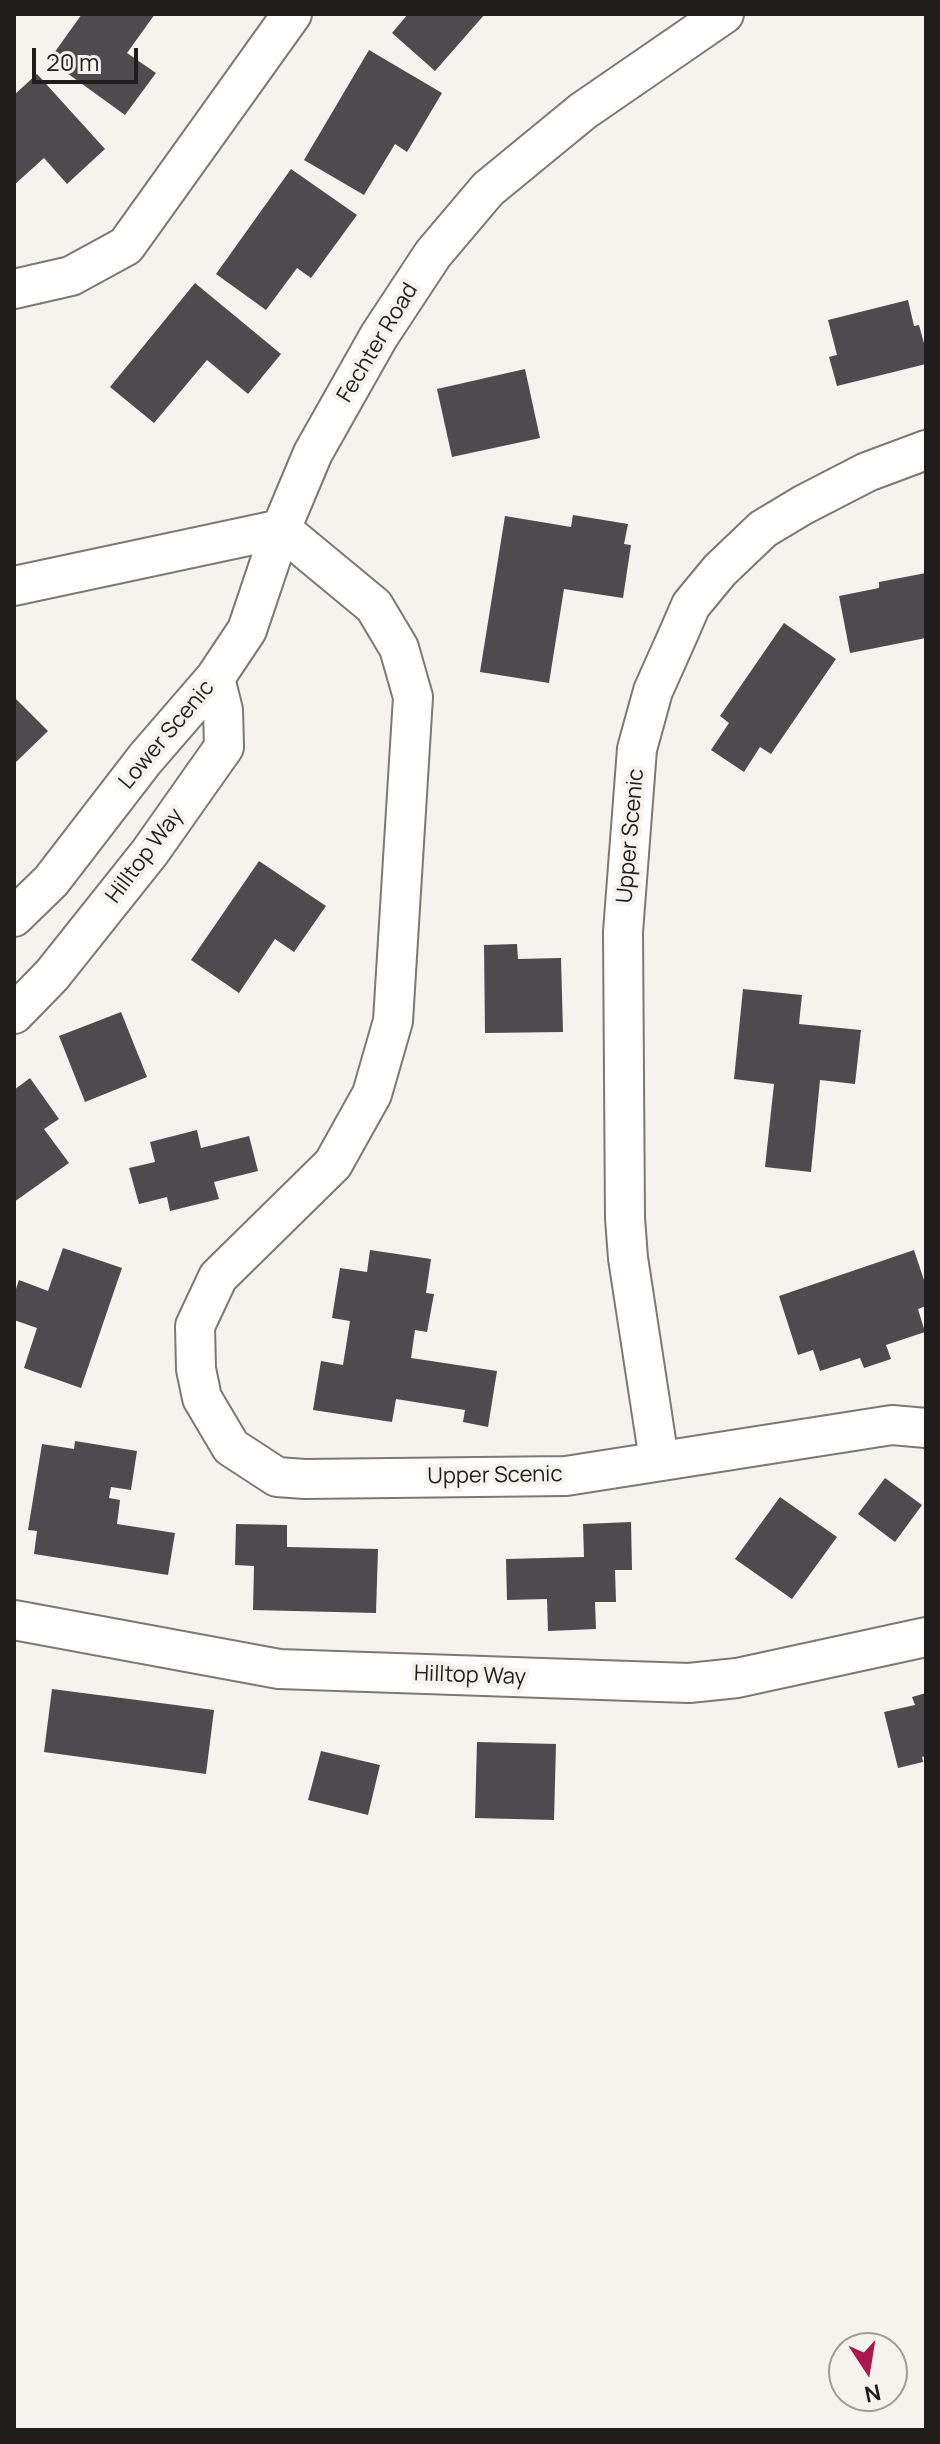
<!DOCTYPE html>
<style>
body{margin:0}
#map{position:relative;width:940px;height:2444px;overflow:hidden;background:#f6f2ed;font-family:Manrope,sans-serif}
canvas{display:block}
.frame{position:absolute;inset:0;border:16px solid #1f1e1c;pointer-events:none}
.north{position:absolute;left:828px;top:2332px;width:80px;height:80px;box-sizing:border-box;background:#f6f2ed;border:2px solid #a09d99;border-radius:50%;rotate:168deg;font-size:22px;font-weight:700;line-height:32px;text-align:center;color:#1f1e1c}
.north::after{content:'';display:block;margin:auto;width:28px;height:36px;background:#aa184f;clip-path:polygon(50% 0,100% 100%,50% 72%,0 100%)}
.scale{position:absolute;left:32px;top:48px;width:106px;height:36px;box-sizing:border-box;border:4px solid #1f1e1c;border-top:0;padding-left:10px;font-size:24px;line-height:28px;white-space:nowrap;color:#1f1e1c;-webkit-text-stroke:6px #f6f2ed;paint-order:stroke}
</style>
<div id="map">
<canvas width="940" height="2444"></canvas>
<div class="frame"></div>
<div class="north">N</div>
<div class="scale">20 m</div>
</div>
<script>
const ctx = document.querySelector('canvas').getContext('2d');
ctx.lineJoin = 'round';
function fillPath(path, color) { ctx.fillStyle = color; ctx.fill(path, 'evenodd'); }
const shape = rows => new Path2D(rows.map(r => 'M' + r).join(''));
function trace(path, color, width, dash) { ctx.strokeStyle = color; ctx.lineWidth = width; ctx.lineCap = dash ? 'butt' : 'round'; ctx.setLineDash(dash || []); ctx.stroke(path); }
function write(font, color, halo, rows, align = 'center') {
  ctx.font = font + ' Manrope,sans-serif'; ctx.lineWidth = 8; ctx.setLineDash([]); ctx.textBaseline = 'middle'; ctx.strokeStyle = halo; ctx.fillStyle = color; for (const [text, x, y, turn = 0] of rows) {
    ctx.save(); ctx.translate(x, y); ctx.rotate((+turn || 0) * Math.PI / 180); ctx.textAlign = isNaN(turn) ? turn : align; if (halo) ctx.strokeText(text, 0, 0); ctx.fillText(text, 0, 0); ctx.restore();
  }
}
fillPath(shape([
 [82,14,155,14,127,53,156,73,125,115,49,60],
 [408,14,485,14,435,71,392,33],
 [369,50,442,93,407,152,395,144,364,195,304,160],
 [37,74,105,149,67,184,44,158,14,185,14,95],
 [291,169,357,215,311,278,297,268,266,310,216,274],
 [195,283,281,354,248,394,207,360,154,423,110,387],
 [908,300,914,326,919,325,926,351,926,364,837,386,829,357,837,355,828,320],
 [525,369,540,438,452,457,437,389],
 [573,515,628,524,624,544,631,545,623,598,564,589,549,683,480,672,505,516,571,527],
 [926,573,926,638,850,653,839,596,879,588,879,582],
 [784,623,836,659,771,754,760,747,744,772,711,750,729,723,720,716],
 [14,697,48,731,14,764],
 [259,861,326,906,294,952,275,939,239,993,191,960],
 [517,944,518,959,561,958,563,1032,485,1033,484,945],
 [743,989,802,995,799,1024,861,1030,855,1084,820,1080,811,1172,765,1167,774,1084,734,1079],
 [121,1012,147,1077,85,1102,59,1036],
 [30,1078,59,1119,44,1129,69,1163,14,1202,14,1090],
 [197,1130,201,1148,249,1136,258,1171,214,1182,219,1199,170,1211,167,1197,139,1204,129,1168,155,1162,150,1142],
 [63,1248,122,1268,81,1388,24,1368,37,1328,14,1320,14,1295,19,1280,48,1291],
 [370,1250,431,1259,426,1293,434,1294,427,1332,415,1330,411,1358,497,1371,488,1427,463,1422,465,1410,396,1399,392,1422,313,1410,321,1361,343,1365,350,1321,332,1318,340,1268,367,1272],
 [914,1250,926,1286,926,1306,918,1309,925,1332,886,1345,891,1359,864,1368,860,1358,820,1371,813,1350,798,1355,779,1296],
 [75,1441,137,1451,131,1490,111,1487,109,1498,120,1500,117,1524,175,1533,168,1575,34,1554,37,1531,28,1530,42,1444,74,1449],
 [885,1478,922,1505,895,1542,858,1514],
 [780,1497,837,1537,792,1599,735,1559],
 [631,1522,632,1570,615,1570,616,1602,595,1602,596,1629,548,1631,547,1599,507,1600,506,1559,584,1557,583,1524],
 [236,1524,287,1525,287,1547,378,1549,376,1613,253,1610,254,1566,235,1565],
 [52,1689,214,1710,206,1774,44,1752],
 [926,1693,926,1756,922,1757,923,1762,898,1768,884,1712,915,1705,912,1697],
 [477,1742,556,1744,554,1820,475,1818],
 [321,1751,380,1765,368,1815,308,1800]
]), '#4e4a4e');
const minor = shape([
 [14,289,71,276,126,246,292,14],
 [14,586,281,529,313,453,379,336,433,254,488,189,583,111,724,14],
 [14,917,51,881,145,759,215,678,247,630,281,529,374,606,399,648,413,697,393,1021,372,1094,333,1164,218,1277,195,1326,196,1369,202,1398,231,1447,277,1477,305,1479,566,1476,892,1425,926,1428],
 [14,1014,52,975,150,852,224,747,223,710,215,678],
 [659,1460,628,1258,625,1218,623,932,637,749,653,691,678,635,691,605,720,570,763,529,803,505,867,472,926,450],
 [14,1620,279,1669,689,1683,737,1678,926,1637]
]);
trace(minor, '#7c7874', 42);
trace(minor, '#fff', 38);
write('22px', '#1f1e1c', '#f6f2ed', [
 ["Fechter Road",378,343,-59],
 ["Lower Scenic",167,735,-50],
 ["Upper Scenic",631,836,-85],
 ["Hilltop Way",145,856,-53],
 ["Upper Scenic",495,1476,-1],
 ["Hilltop Way",470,1676,2]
]);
</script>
